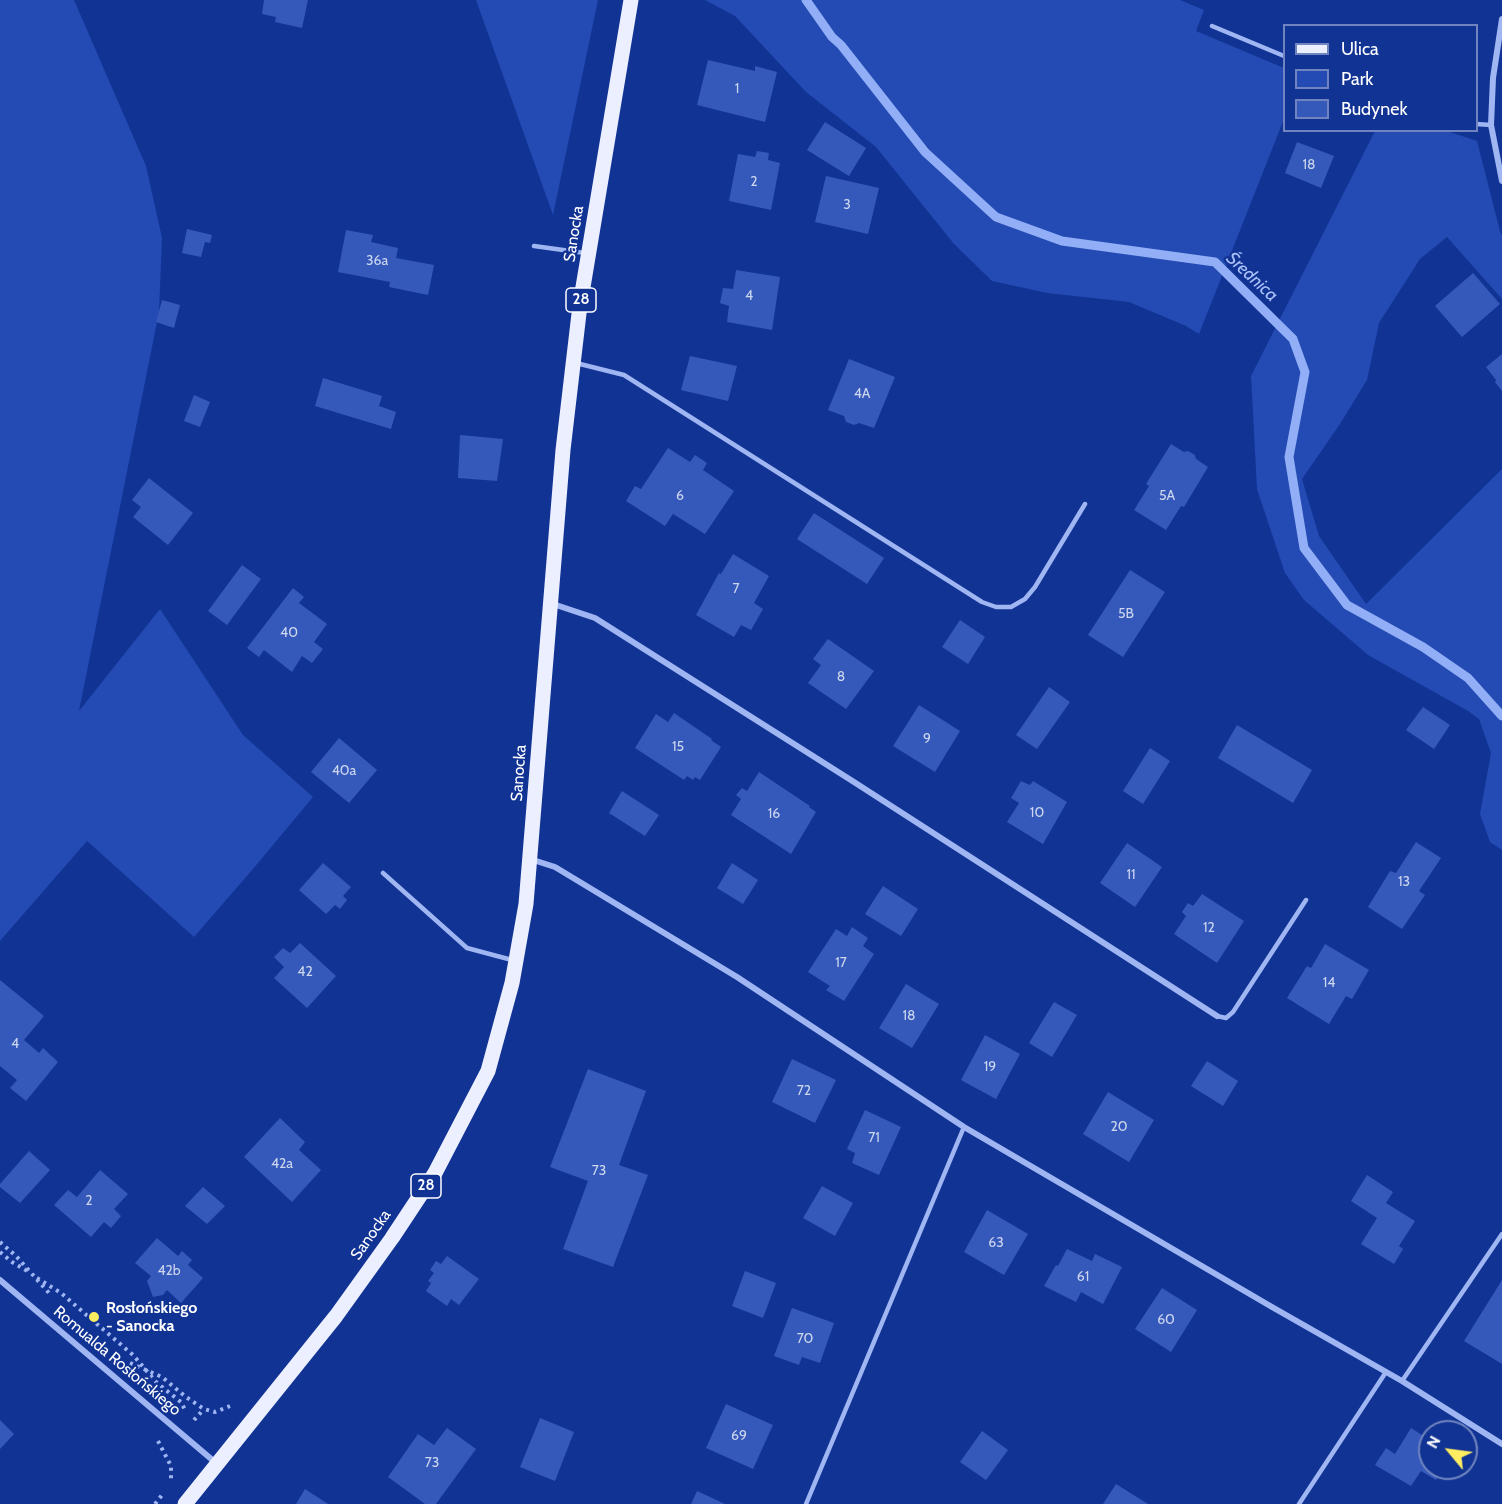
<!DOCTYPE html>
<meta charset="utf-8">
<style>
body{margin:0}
#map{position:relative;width:1502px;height:1504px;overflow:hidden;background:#113394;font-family:Cabin,sans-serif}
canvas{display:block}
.legend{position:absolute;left:1283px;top:24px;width:195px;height:108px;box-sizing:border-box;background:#113394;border:2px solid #7085bf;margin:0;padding:8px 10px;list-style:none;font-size:18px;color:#fff}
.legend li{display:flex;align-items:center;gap:12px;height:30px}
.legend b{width:30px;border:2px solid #7085bf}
.north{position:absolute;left:1418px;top:1420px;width:60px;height:60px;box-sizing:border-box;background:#113394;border:2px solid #7085bf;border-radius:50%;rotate:299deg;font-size:16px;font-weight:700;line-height:24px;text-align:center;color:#fff}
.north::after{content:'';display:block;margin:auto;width:21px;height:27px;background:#ffed61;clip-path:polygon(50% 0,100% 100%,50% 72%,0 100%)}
</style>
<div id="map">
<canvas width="1502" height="1504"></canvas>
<ul class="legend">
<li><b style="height:8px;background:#ebefff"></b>Ulica</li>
<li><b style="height:16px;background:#234bb3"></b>Park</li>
<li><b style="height:16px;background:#3559bb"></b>Budynek</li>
</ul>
<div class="north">N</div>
</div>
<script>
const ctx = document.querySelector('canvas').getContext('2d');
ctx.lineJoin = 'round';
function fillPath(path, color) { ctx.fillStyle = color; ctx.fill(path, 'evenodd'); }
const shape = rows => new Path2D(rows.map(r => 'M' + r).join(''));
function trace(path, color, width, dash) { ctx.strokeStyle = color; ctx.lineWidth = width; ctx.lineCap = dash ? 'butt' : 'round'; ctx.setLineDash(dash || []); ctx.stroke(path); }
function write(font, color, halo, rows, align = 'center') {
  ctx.font = font + ' Cabin,sans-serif'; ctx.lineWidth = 4.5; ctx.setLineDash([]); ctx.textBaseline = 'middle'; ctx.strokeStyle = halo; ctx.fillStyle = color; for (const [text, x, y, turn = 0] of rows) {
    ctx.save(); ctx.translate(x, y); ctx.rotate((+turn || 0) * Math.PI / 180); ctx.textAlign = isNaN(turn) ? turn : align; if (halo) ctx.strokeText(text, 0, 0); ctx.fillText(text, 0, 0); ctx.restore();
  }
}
fillPath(shape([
 [0,0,74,0,146,166,162,238,159,312,79,711,160,609,243,735,313,797,253,869,194,937,87,841,0,941],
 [476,0,598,0,553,215],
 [705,0,1180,0,1204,10,1196,31,1284,68,1284,119,1199,334,1186,326,1129,302,1047,293,992,281,954,244,876,147,806,92,735,16],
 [1375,131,1447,131,1477,141,1500,231,1502,236,1502,299,1447,237,1420,259,1379,323,1367,380,1340,424,1302,479,1319,536,1366,604,1502,469,1502,850,1490,842,1480,814,1491,753,1479,719,1468,711,1368,655,1304,600,1285,573,1257,489,1251,376]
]), '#234bb3');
trace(shape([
 [806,0,832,37,841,45,925,152,996,217,1062,241,1215,262,1293,339,1305,372,1289,457,1304,548,1347,605,1423,647,1468,678,1502,716]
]), '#91aef6', 9);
fillPath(shape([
 [264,0,308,0,302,28,275,22,276,17,262,14],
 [708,60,755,71,755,66,777,72,765,122,697,105],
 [825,122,866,148,849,176,807,150],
 [1297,142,1334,156,1321,188,1285,173],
 [757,151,769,153,768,160,780,163,771,210,729,201,738,154,755,157],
 [826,176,879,188,868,234,815,222],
 [187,229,212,235,210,243,205,242,201,257,182,253],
 [346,230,373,235,371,242,398,248,396,258,434,265,428,295,389,287,390,282,338,272],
 [736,270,780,277,772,330,727,322,729,306,720,303,723,288,733,289],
 [1473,273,1500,304,1462,337,1435,306],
 [162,300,180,305,174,328,156,322],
 [1502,354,1502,391,1495,382,1496,380,1486,367],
 [690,356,737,366,728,401,681,390],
 [849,359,895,377,874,428,859,423,854,425,846,422,844,416,828,410],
 [323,378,382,396,379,406,396,412,391,429,315,406],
 [194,395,210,402,200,427,184,421],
 [460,435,503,439,497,481,458,478],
 [1171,444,1184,452,1188,451,1195,455,1196,459,1208,467,1184,507,1181,506,1166,530,1134,510,1149,486,1146,484],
 [668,448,690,462,695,455,707,463,703,470,734,491,705,534,673,514,665,526,626,501,635,486,641,489],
 [149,478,193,513,168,545,133,517,141,507,132,500],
 [814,513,884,558,867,584,797,539],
 [733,554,769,576,754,603,763,609,751,630,741,625,734,637,696,615,719,573,721,574],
 [242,565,261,579,227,625,208,611],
 [1130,570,1165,592,1123,657,1088,635],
 [293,588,304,597,299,603,327,624,314,642,323,649,312,663,302,656,292,672,264,650,259,657,247,648],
 [960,620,985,637,968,664,942,647],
 [828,639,874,671,846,709,808,683,821,665,813,659],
 [1049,687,1070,702,1037,749,1016,735],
 [919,705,960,731,935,772,893,746],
 [1423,707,1450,725,1434,749,1406,730],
 [674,713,712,739,711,740,721,747,700,780,695,777,693,780,687,776,684,780,635,748,656,714,668,722],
 [1237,725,1312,770,1293,803,1218,758],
 [339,738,377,770,349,803,311,772],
 [1150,748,1170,761,1143,804,1123,791],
 [759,772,810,806,809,807,816,812,791,854,731,815,741,799,736,795,742,788,747,791],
 [1021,781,1030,785,1033,781,1067,802,1043,844,1007,822,1019,803,1011,798],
 [622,791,659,815,645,836,609,813],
 [1416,842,1441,858,1419,891,1425,895,1402,929,1368,907,1390,871,1396,873],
 [1127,843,1162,867,1135,907,1100,883],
 [323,863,351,887,343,896,347,900,340,909,335,905,326,914,299,890],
 [732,863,758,880,743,904,717,888],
 [883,886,918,909,901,936,865,914],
 [1202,894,1244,921,1217,963,1174,934,1186,916,1182,912,1188,903,1193,906],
 [852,927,868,938,863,946,874,954,844,1001,826,990,830,986,808,972,836,929,847,936],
 [300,943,336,976,307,1008,274,978,284,967,274,957,283,948,290,953],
 [1325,944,1369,970,1352,999,1346,996,1329,1024,1287,998,1307,966,1311,968],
 [0,980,44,1016,24,1040,39,1053,43,1048,58,1062,26,1101,10,1088,17,1080,0,1066],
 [906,984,939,1004,912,1048,879,1028],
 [1054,1002,1077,1015,1052,1057,1029,1043],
 [985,1035,1020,1054,996,1099,961,1080],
 [792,1059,836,1080,815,1123,772,1102],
 [1207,1061,1238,1081,1223,1106,1191,1086],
 [588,1069,646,1091,619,1165,648,1175,613,1267,563,1249,588,1181,550,1167],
 [1108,1092,1154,1120,1129,1162,1083,1134],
 [865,1110,901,1127,879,1175,852,1163,855,1153,847,1149],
 [280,1118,305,1142,299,1150,321,1170,292,1202,244,1157],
 [29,1151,50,1170,20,1203,0,1187,0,1184],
 [100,1170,128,1194,114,1209,121,1216,111,1228,104,1222,91,1237,54,1205,68,1190,77,1197],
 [1367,1175,1393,1192,1386,1203,1415,1221,1399,1246,1403,1249,1394,1264,1361,1244,1377,1218,1351,1201],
 [822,1186,853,1203,835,1236,803,1218],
 [203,1187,225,1206,207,1224,185,1206],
 [987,1210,1028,1234,1004,1275,964,1252],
 [157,1238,178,1256,182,1251,192,1260,188,1265,203,1278,181,1303,167,1290,163,1295,153,1297,147,1281,151,1276,135,1263],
 [1067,1249,1092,1261,1095,1254,1122,1267,1103,1304,1081,1292,1076,1302,1044,1286,1056,1265,1058,1266],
 [447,1256,479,1279,459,1305,451,1299,447,1306,426,1291,431,1283,428,1281,434,1273,430,1270,436,1261,441,1264],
 [745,1271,776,1283,763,1318,732,1306],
 [1502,1280,1502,1364,1464,1341],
 [1162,1288,1197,1310,1171,1352,1135,1329],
 [792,1308,834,1323,820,1363,802,1357,799,1365,774,1356],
 [726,1404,773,1425,753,1469,706,1448],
 [540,1418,574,1432,555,1481,520,1467],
 [0,1420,14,1434,0,1449],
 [447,1428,476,1449,436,1504,425,1504,388,1477,418,1434,434,1445],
 [1411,1428,1430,1440,1430,1468,1443,1468,1436,1480,1421,1471,1411,1486,1375,1465,1386,1448,1395,1454],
 [982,1431,1008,1450,986,1480,960,1462],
 [1116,1484,1148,1504,1103,1504],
 [305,1489,328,1504,296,1504],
 [697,1491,725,1504,691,1504]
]), '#3559bb');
trace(shape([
 [0,1242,16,1256,49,1293],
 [0,1252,12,1262,29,1272],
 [37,1278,61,1293,133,1355,157,1383,181,1402,185,1410],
 [130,1363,162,1377,186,1397,204,1409,215,1412,230,1406],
 [194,1420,204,1409],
 [158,1441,171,1466,171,1482],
 [155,1504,162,1495]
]), '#9fb6f3', 4, [3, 4.5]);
trace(shape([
 [1212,26,1284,56],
 [1476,124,1491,125],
 [534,246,585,253],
 [576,363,624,375,982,602,996,607,1011,607,1025,599,1035,587,1085,504],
 [383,873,467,948,512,960],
 [1217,1016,1226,1018,1233,1012,1306,900],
 [1402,1381,1502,1234],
 [806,1504,964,1127],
 [1299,1504,1386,1372]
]), '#9fb6f3', 4.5);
trace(shape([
 [1502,19,1493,78,1491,125,1502,181],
 [550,603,595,618,854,782,1217,1016],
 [530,859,555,867,737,977,964,1127,1272,1307,1402,1381,1502,1444],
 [0,1280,216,1463]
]), '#9fb6f3', 6);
trace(shape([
 [185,1504,336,1316,392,1238,435,1173,488,1071,512,983,526,904,563,450,580,305,631,0]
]), '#ebefff', 15);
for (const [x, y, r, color] of [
 [94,1317,6,"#ffed61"]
]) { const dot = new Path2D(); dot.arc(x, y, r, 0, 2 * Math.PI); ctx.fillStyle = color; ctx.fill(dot); trace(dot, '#113394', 2); }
write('14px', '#ccd6ee', null, [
 ["1",737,89],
 ["18",1309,165],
 ["2",754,182],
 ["3",847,205],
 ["36a",377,261],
 ["4",749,296],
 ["4A",862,394],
 ["6",680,496],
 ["5A",1167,496],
 ["7",736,589],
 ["5B",1126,614],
 ["40",289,633],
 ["8",841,677],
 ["9",927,739],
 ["15",678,747],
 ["40a",344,771],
 ["10",1037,813],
 ["16",774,814],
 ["11",1131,875],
 ["13",1404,882],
 ["12",1209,928],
 ["17",841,963],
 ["42",305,972],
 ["14",1329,983],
 ["18",909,1016],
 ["4",15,1044],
 ["19",990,1067],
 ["72",804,1091],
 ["20",1119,1127],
 ["71",874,1138],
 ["42a",282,1164],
 ["73",599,1171],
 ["2",89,1201],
 ["63",996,1243],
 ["42b",169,1271],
 ["61",1083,1277],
 ["60",1166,1320],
 ["70",805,1339],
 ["69",739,1436],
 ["73",432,1463]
]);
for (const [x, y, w] of [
 [581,300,30],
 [426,1186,30]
]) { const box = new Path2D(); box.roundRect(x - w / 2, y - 12, w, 24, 4.5); ctx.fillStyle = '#113394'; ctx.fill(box); trace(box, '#fff', 1.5); }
write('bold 15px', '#fff', null, [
 ["28",581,300],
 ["28",426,1186]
]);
write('16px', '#fff', '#113394', [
 ["Sanocka",574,234,-81],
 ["Sanocka",519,773,-86],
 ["Sanocka",371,1235,-55],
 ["Romualda Rosłońskiego",117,1361,40]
]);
write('bold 16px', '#fff', '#113394', [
 ["Rosłońskiego",106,1308],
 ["- Sanocka",106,1326]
], 'left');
write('italic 18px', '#abc1fa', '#113394', [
 ["Średnica",1252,277,43]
]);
</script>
